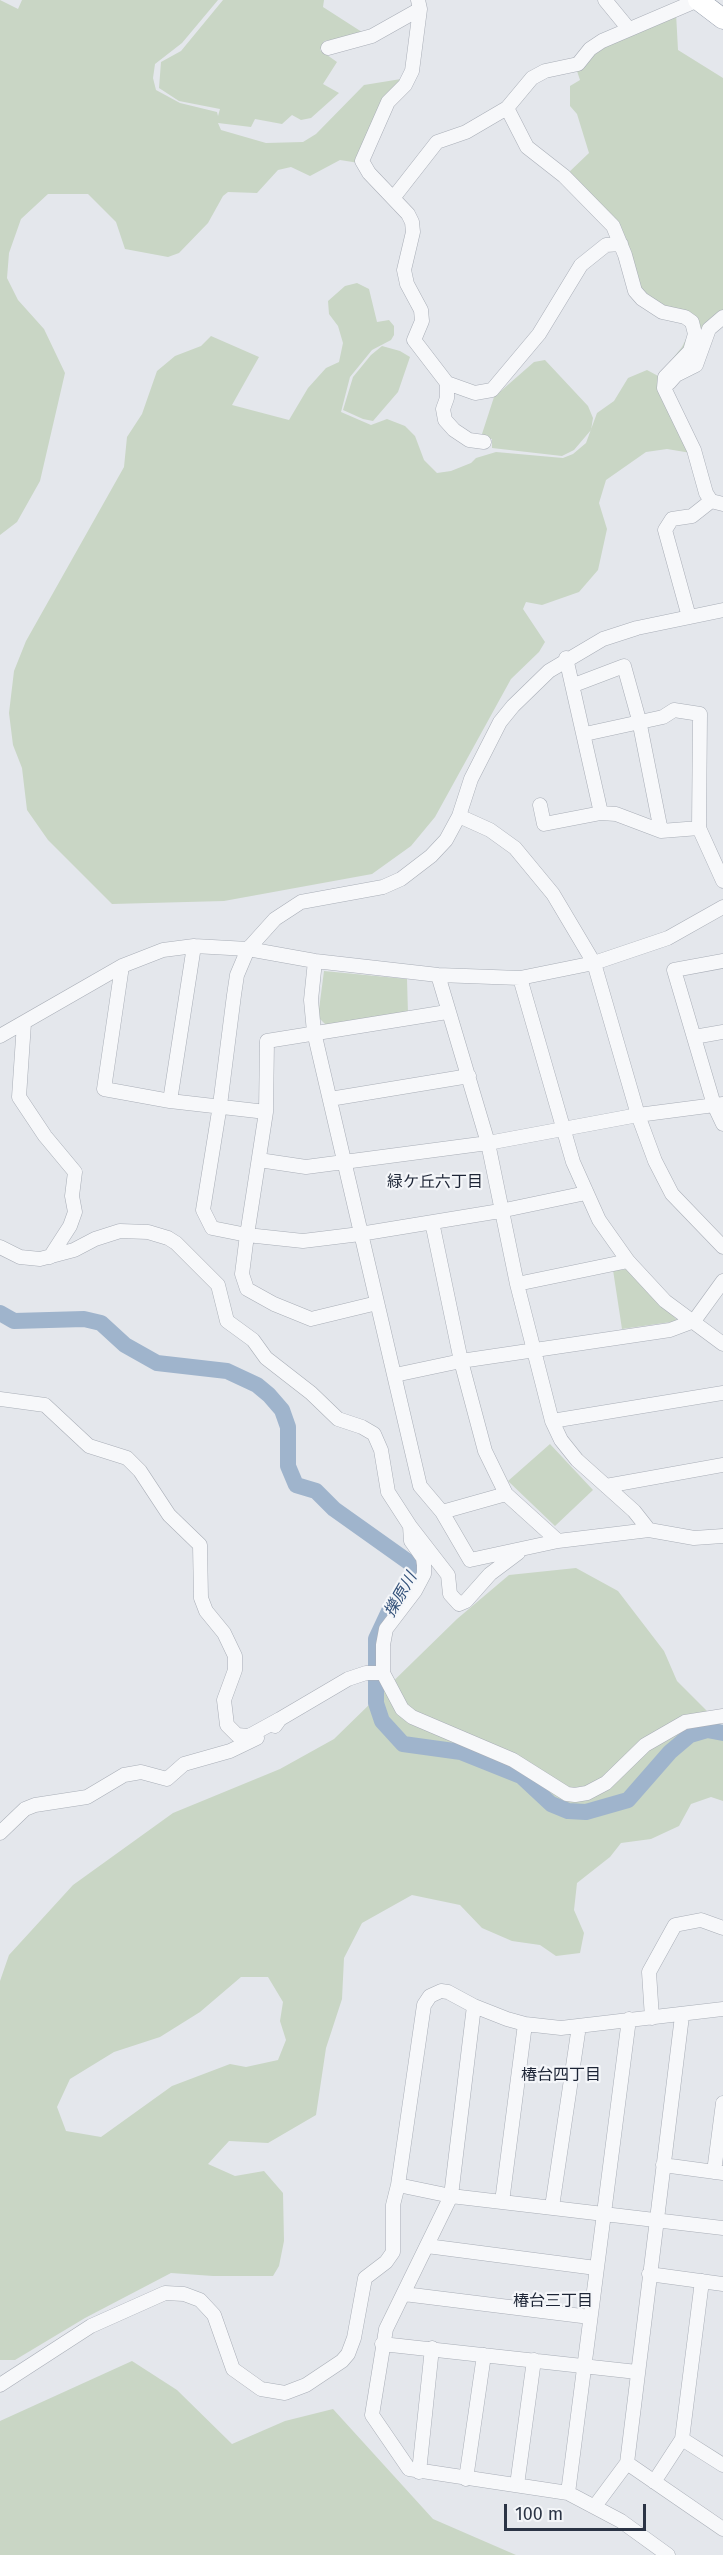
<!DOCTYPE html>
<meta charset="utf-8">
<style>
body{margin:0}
#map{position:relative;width:723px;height:2555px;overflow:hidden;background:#e4e7ec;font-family:"Fira Sans",sans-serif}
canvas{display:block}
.scale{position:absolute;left:504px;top:2504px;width:142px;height:27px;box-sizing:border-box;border:3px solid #2b3445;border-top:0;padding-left:8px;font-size:18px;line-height:21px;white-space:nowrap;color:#2b3445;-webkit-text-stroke:4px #f4f6f9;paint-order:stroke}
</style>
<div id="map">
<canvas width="723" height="2555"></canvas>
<div class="scale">100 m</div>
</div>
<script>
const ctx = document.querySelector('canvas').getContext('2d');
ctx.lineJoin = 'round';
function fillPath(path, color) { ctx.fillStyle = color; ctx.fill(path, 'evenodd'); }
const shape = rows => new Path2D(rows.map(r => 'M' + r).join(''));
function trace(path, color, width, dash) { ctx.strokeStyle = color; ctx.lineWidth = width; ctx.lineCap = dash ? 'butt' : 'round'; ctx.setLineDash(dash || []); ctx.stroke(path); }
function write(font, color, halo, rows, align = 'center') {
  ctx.font = font + ' "Fira Sans","Noto Sans JP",sans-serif'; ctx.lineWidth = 4.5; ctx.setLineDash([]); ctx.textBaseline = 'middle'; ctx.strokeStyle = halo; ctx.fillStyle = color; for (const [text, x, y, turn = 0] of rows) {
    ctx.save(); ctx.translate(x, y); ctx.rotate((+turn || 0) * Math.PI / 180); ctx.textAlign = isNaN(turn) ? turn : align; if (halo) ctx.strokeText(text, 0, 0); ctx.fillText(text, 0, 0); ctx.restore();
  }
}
fillPath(shape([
 [0,0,18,9,22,0,218,0,182,43,155,64,153,78,156,90,180,103,217,112,218,116,220,109,179,101,159,88,161,62,181,51,223,0,324,0,323,7,365,34,324,41,320,50,337,62,323,84,339,93,311,118,301,120,292,115,282,124,255,119,251,127,218,123,221,130,266,143,303,142,316,134,364,85,401,79,359,163,340,160,310,176,291,167,278,170,257,193,228,192,223,196,208,223,179,253,168,257,125,249,116,222,88,194,48,194,21,219,9,253,7,278,18,300,44,329,65,373,40,481,17,522,0,535],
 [676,13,678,50,723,78,723,312,698,359,665,368,682,347,690,331,672,310,649,298,637,285,632,256,567,174,589,153,577,114,570,106,570,86,580,80,577,71,595,50],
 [357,283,369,289,377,322,389,320,394,326,394,335,391,340,372,350,350,377,341,412,371,425,387,419,405,426,415,436,424,460,437,473,451,471,471,463,476,458,496,452,563,458,573,454,586,443,597,413,614,401,628,378,647,370,660,377,691,453,667,449,646,452,606,480,599,503,607,529,598,570,579,592,542,605,526,602,523,609,545,642,539,652,511,679,435,817,411,846,372,874,224,901,112,904,48,840,27,810,22,768,13,745,9,713,14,671,26,641,124,467,127,437,142,414,157,371,175,356,201,346,211,336,259,357,232,405,289,420,308,388,326,368,339,362,343,343,338,326,329,314,328,301,345,286],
 [382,346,400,351,410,357,398,392,373,421,363,419,343,410,353,377,371,355],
 [545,360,588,406,593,418,591,430,574,450,562,456,492,448,492,439,481,437,494,397,534,362],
 [324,971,407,979,408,1014,326,1025,318,1017],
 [630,1269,678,1321,622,1329,613,1270],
 [550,1444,593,1490,555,1526,508,1481],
 [576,1568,618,1591,664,1651,677,1681,723,1727,723,1801,711,1797,691,1804,679,1826,651,1839,621,1843,610,1857,577,1883,574,1910,584,1933,580,1953,556,1956,540,1945,512,1941,482,1928,460,1905,412,1895,362,1923,344,1958,342,1999,326,2048,316,2115,268,2143,229,2141,208,2164,235,2176,264,2171,283,2193,284,2241,279,2266,273,2276,213,2276,171,2273,85,2318,15,2360,0,2360,0,1981,9,1955,73,1885,173,1813,280,1769,334,1739,457,1619,509,1575],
 [241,1977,268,1977,283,2002,280,2021,286,2040,278,2060,246,2067,230,2064,172,2086,101,2137,66,2131,57,2107,70,2079,114,2052,160,2037,200,2012],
 [132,2361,177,2390,232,2444,285,2421,333,2409,433,2519,516,2555,0,2555,0,2421]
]), '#c9d6c5');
trace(shape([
 [0,1313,14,1321,84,1319,101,1323,125,1345,157,1363,227,1371,257,1385,269,1395,282,1410,288,1427,288,1466,296,1485,316,1491,334,1509,417,1568,391,1607,376,1639,376,1703,382,1721,403,1744,461,1752,521,1776,551,1804,568,1811,586,1812,628,1800,670,1752,690,1735,707,1730,723,1733]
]), '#9fb4cc', 16);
const minor = shape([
 [418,0,420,9,412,71,405,85,388,102,362,161,369,173,408,214,412,222,413,232,404,270,407,284,421,310,422,321,414,340,447,383,475,393,492,390,539,334,581,265,606,245,621,244],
 [605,0,628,28],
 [328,48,372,36,420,9],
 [507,108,527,147,564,176,613,226,625,255,635,291,642,299,662,312,685,317,692,322,695,334,690,351,665,377,664,388,694,450,706,493,711,501,723,504],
 [394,197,437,142,466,132,507,108,532,78,545,71,578,64,590,49,602,41,698,0],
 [447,383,447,398,443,409,445,420,454,430,469,440,484,442],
 [669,383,676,375,696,365,709,329,723,317],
 [689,617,665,530,672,519,692,516,711,501],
 [566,658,601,813,616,814,661,831,699,828,723,881],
 [574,685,624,666,639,720,661,831],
 [585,734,663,717,674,710,700,714,699,828],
 [540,805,544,824,601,813],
 [459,816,490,830,515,848,553,894,594,963,638,1115,655,1161,672,1194,723,1247],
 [315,961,311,1000,314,1032,420,1486,442,1512,470,1560,558,1541,649,1530,694,1538,723,1536],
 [723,961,674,970,714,1105,723,1124],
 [122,966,104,1089,170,1101,266,1112],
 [438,975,488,1143,517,1284,552,1421,561,1440,577,1460,634,1511,649,1530],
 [520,978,573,1162,599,1220,628,1261,665,1301,723,1344],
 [447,1012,267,1041,266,1112,247,1235,303,1241,360,1234,500,1211,586,1193],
 [24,1023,19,1097,45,1136,75,1172,72,1196,75,1212,70,1226,50,1257],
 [0,1036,122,966,163,950,194,946,248,949,315,961,438,975,520,978,594,963,668,938,723,907],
 [694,1037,723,1032],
 [330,1099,469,1076],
 [170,1101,194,946],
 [259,1160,306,1167,488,1143,638,1115,723,1104],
 [432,1222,461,1361,485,1451,506,1494,558,1541],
 [0,1247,20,1257,40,1259,74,1250,95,1239,120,1231,148,1232,168,1238,176,1243,218,1285,227,1321,253,1340,266,1358,311,1393,338,1419,362,1427,374,1434,381,1450,388,1492,410,1526,411,1541,423,1558,424,1565,424,1574,415,1591,386,1629,383,1645,383,1673,402,1709,412,1717,513,1760,567,1794,575,1795,587,1793,606,1783,645,1745,685,1722,723,1716],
 [517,1284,628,1261],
 [377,1303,311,1319,274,1304,247,1289,242,1274,247,1235,212,1228,203,1210,220,1105,234,995,237,975,248,949,275,919,301,902,383,887,401,879,431,856,446,840,459,816,471,779,500,722,513,706,549,671,603,639,637,628,723,610],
 [395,1375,461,1361,670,1330,694,1321,723,1281],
 [0,1399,45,1405,89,1446,127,1458,140,1471,169,1515,200,1545,201,1598,206,1611,224,1633,235,1656,235,1670,224,1700,227,1725,237,1735,249,1736,280,1719],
 [552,1421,723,1393],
 [606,1486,723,1465],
 [442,1512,506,1494],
 [410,1526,448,1575,450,1594,459,1604,466,1601,490,1574,518,1553],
 [275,1726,280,1719,348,1679,366,1673,383,1673],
 [0,1833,25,1809,35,1805,87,1797,124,1775,141,1772,167,1779,184,1764,230,1751,257,1738],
 [474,2006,451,2196,386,2329,372,2415,409,2469,568,2493,621,2521,668,2555],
 [652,2018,649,1972,675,1925,701,1920,723,1928],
 [663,2165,723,2173],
 [714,2172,723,2103],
 [398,2185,451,2196,723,2228],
 [502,2202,525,2024],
 [552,2207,579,2026],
 [427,2246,596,2268],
 [649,2274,723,2284],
 [404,2294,590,2317],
 [382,2344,637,2372],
 [0,2385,91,2326,165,2293,184,2294,200,2300,214,2315,233,2369,261,2389,285,2393,306,2385,342,2361,348,2354,354,2338,365,2278,386,2262,393,2252,393,2205,398,2185,424,2005,430,1996,441,1991,448,1992,474,2006,507,2019,525,2024,561,2028,723,2009],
 [682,2439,723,2465],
 [627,2463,723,2529],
 [419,2472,432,2348],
 [466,2479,484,2355],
 [654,2482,682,2439,702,2281],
 [517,2485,534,2360],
 [568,2493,629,2019],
 [595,2506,627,2463,682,2016]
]);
const highway = shape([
 [698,0,723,19]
]);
trace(minor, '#a9aeb7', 15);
trace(highway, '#8b94a3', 21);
trace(minor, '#f7f8fa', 14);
trace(highway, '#fff', 20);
write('16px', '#1d2536', '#f4f6f9', [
 ["緑ケ丘六丁目",435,1183],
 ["椿台四丁目",561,2076],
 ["椿台三丁目",553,2302]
]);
write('italic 16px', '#34527a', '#f4f6f9', [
 ["擽原川",401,1595,-60]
]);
</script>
